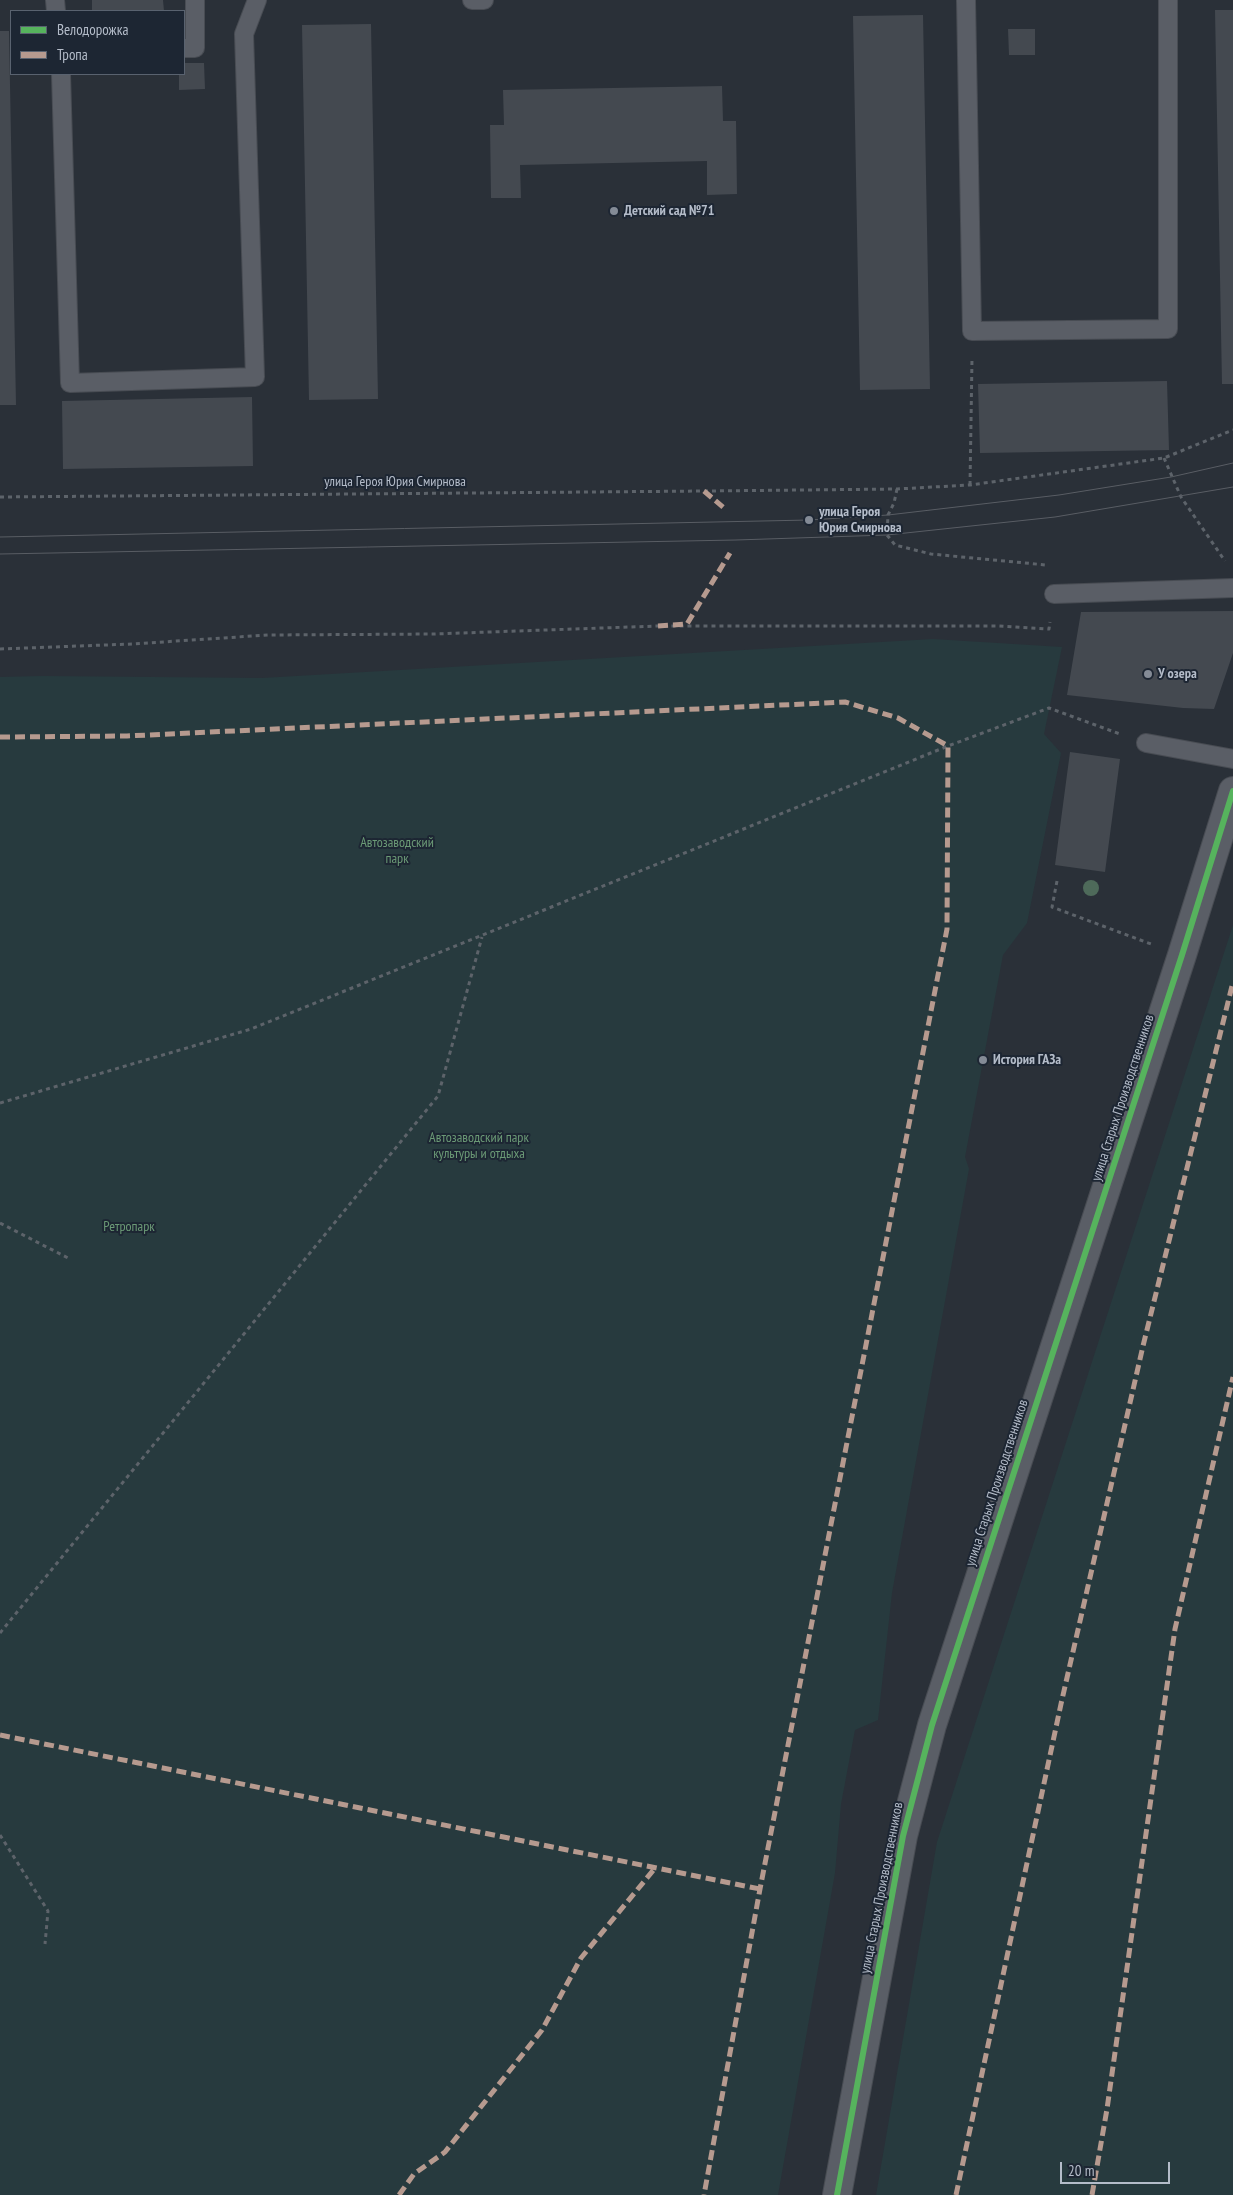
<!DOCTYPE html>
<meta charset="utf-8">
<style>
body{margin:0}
#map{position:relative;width:1233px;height:2195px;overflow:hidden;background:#2a3038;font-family:"PT Sans Narrow",sans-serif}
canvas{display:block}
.legend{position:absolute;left:10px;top:10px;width:175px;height:65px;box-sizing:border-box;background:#1d2633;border:1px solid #59626f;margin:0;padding:6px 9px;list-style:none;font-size:15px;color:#b4bcc9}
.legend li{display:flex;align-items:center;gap:10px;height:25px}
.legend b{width:25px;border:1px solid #59626f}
.scale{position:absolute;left:1060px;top:2162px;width:110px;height:22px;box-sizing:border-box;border:2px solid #b4bcc9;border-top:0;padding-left:6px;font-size:15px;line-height:18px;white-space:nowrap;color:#b4bcc9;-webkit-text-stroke:4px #1d2633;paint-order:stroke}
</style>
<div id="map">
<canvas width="1233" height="2195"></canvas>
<ul class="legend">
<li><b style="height:6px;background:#56b35d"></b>Велодорожка</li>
<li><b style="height:6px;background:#b69a8f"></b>Тропа</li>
</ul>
<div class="scale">20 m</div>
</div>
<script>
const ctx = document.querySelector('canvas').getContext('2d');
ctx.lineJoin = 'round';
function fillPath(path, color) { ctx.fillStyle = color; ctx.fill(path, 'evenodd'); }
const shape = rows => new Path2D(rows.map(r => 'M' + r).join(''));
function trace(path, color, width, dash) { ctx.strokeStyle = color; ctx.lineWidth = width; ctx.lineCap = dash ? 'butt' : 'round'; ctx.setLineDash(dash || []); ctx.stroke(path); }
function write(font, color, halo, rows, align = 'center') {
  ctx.font = font + ' "PT Sans Narrow",sans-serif'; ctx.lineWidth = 4; ctx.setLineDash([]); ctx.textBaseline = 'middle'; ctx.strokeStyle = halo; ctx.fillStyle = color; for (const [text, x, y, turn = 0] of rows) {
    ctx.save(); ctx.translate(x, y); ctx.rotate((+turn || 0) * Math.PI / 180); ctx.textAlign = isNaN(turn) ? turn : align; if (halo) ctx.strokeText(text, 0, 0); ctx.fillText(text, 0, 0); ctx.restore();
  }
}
fillPath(shape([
 [933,639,1062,647,1044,734,1061,753,1027,923,1003,955,965,1157,969,1169,892,1593,878,1720,855,1730,841,1804,835,1873,778,2195,0,2195,0,677,42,676,262,678],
 [1233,925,1233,2195,876,2195,937,1842]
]), '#273a3e');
fillPath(shape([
 [92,0,163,0,164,11,92,11],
 [1215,10,1233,10,1233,384,1222,384],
 [923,15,930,389,860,390,853,16],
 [371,24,378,399,309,400,302,25],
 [1008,29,1035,29,1035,55,1009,55],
 [0,31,9,31,16,405,0,405],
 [184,63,204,63,205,89,179,90,179,74,184,74],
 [722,86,723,121,736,121,737,194,707,195,707,161,520,165,521,198,491,198,490,125,504,125,503,90],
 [1167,381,1169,450,980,453,978,384],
 [252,397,253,466,63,469,62,401],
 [1233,611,1233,653,1214,709,1183,708,1067,695,1081,612],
 [1070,752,1120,759,1105,872,1055,865]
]), '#444950');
const service = shape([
 [55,0,56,11],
 [472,0,484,0],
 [966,0,972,331,1168,329,1168,0],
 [184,48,195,48,195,0],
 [61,74,70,383,255,377,244,34,257,0],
 [1054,594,1233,588],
 [1146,743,1233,759]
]);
const tertiary = shape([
 [837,2195,903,1836,932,1725,1182,955,1233,791]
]);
trace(service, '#484c53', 20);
trace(tertiary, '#484c53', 30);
trace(shape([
 [1164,458,1181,497,1225,561],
 [970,485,972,358],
 [897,489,894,503,888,515,887,535,895,545,931,554,1046,565],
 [0,497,704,491,897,489,970,485,1164,458,1233,430],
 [0,649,132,644,268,635,434,634,658,626,998,626,1049,629,1050,622],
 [1057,881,1052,907,1151,944],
 [0,1103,251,1029,948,746,1049,708,1120,734],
 [0,1223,68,1258],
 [0,1633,438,1096,482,937],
 [0,1835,48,1911,45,1944]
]), '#5d636a', 3, [4, 4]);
trace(service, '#5a5e66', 18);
trace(tertiary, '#5a5e66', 28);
trace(shape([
 [0,537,809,520,888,515,1059,495,1171,477,1233,463],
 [0,554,736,540,887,535,1055,517,1233,487]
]), '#595d64', 1);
trace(shape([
 [704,491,724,508],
 [658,626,687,624,730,553],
 [0,737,127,736,845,702,898,718,948,746,947,929,760,1889,704,2195],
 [0,1735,760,1889],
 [399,2195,414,2174,445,2152,542,2030,581,1958,656,1867],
 [956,2195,1061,1704,1143,1346,1233,982],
 [1092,2195,1107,2109,1175,1629,1233,1377]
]), '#b69a8f', 5, [10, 5]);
trace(shape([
 [837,2195,903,1836,932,1725,1182,955,1233,791]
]), '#56b35d', 6);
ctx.fillStyle = '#4e6a5a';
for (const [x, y] of [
 [1091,888]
]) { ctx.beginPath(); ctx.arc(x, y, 8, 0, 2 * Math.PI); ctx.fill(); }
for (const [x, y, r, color] of [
 [614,211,5,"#848b96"],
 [809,520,5,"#848b96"],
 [1148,674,5,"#848b96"],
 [983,1060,5,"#848b96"]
]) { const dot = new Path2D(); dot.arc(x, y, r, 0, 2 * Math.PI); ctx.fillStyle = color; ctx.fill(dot); trace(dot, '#1d2633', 2); }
write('bold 14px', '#b4bcc9', '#1d2633', [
 ["Детский сад №71",624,211],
 ["улица Героя",819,512],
 ["Юрия Смирнова",819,528],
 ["У озера",1158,674],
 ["История ГАЗа",993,1060]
], 'left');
write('14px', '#b4bcc9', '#1d2633', [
 ["улица Героя Юрия Смирнова",395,482],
 ["улица Старых Производственников",1123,1098,-72],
 ["улица Старых Производственников",997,1483,-72],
 ["улица Старых Производственников",882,1888,-79]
]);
write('14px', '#6b9a76', '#1d2633', [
 ["Автозаводский",397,843],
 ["парк",397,859],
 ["Автозаводский парк",479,1138],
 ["культуры и отдыха",479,1154],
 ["Ретропарк",129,1227]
]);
</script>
